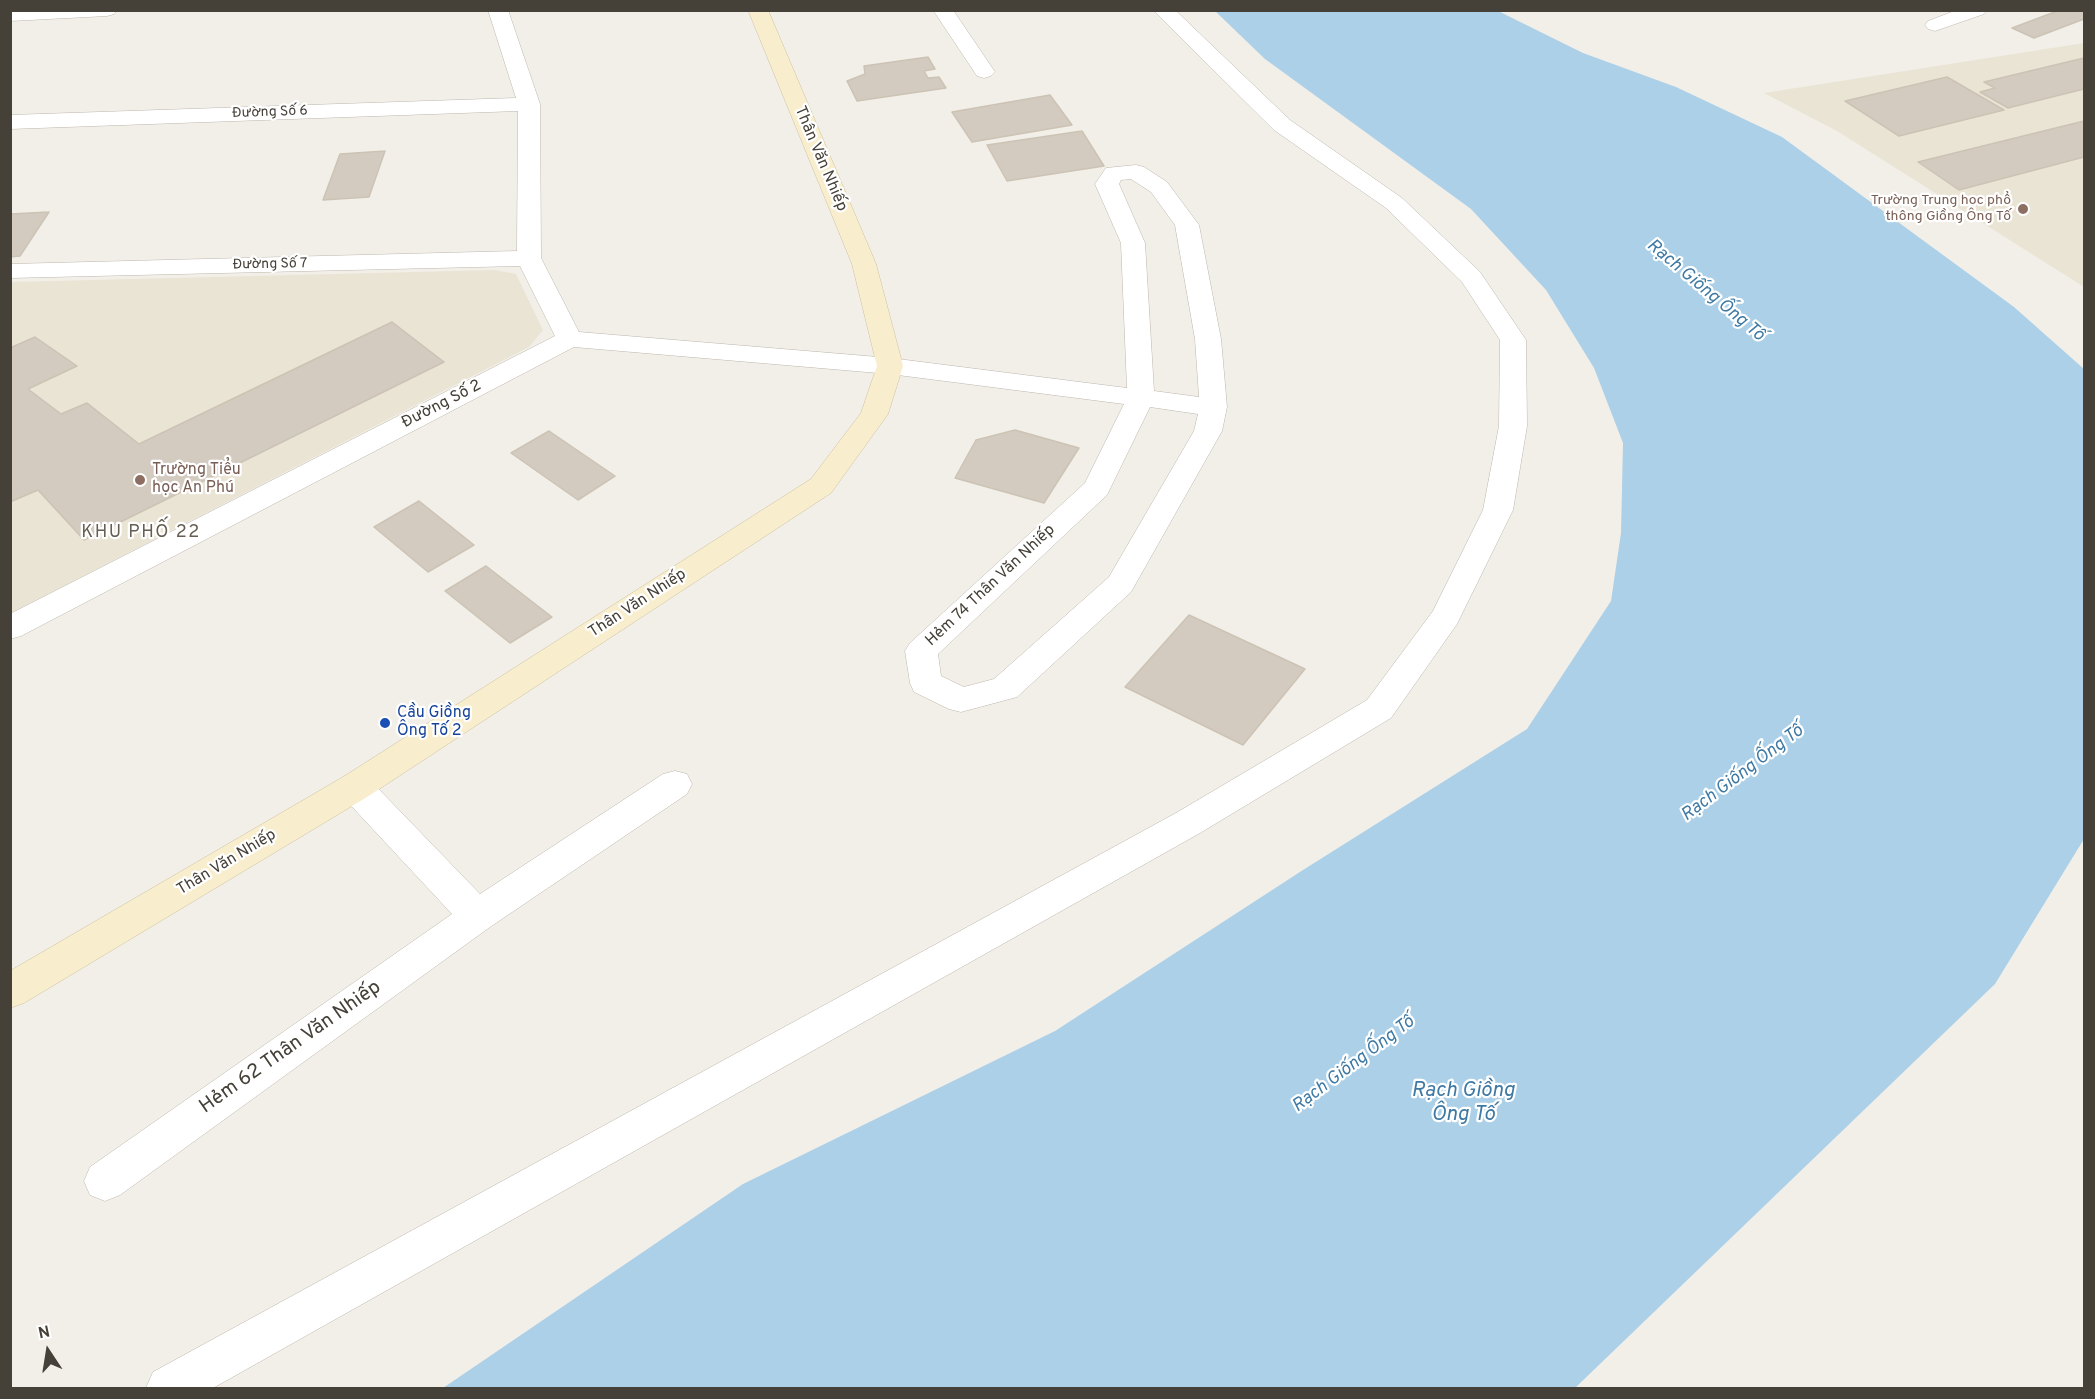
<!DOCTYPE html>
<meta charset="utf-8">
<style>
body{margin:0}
#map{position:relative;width:2095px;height:1399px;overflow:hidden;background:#f2efe9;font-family:Overpass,sans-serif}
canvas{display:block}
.frame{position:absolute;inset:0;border:12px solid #454038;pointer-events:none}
.north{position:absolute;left:18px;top:1321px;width:60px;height:60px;-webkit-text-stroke:4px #fff;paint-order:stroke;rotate:348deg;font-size:16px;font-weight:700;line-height:24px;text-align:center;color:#454038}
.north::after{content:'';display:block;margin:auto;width:21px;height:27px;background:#454038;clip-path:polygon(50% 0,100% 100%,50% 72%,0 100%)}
</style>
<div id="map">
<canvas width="2095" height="1399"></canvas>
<div class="frame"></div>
<div class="north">N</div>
</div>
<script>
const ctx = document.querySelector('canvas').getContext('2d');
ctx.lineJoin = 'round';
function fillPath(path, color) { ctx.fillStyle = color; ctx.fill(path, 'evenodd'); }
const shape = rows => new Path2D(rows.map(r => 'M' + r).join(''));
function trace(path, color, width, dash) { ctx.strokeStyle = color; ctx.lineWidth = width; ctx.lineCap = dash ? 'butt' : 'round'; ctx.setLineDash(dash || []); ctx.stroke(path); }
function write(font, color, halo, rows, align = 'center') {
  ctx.font = font + ' Overpass,sans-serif'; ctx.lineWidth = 4.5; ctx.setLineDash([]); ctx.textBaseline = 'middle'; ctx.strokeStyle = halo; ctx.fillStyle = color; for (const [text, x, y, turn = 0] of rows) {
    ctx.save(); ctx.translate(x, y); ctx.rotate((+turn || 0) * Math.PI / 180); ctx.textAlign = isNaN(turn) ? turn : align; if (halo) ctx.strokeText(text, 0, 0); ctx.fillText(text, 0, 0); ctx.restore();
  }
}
fillPath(shape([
 [2084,43,2084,287,1837,131,1764,93],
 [495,270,516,274,543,330,529,347,11,613,11,282]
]), '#eae4d4');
fillPath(shape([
 [1215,11,1498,11,1583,53,1676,87,1782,137,2014,307,2084,369,2084,839,1995,984,1575,1388,443,1388,743,1184,1055,1031,1303,870,1527,729,1611,601,1621,533,1623,443,1594,368,1546,290,1471,209,1265,59]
]), '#acd0e8');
const building = shape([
 [2060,10,2084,10,2084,19,2034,38,2012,28,2060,10],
 [928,57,935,69,924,71,928,78,939,77,946,88,857,101,847,81,865,74,864,66,928,57],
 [2084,58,2084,89,2008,108,1980,92,1995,88,1984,82,2084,58],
 [1947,77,2004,110,1899,136,1845,101,1947,77],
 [1050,95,1072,125,972,142,952,112,1050,95],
 [2084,121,2084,157,1959,190,1918,162,2084,121],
 [1082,131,1104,166,1007,181,987,145,1082,131],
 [385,151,369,197,323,200,340,154,385,151],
 [49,212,20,256,10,257,10,214,49,212],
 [392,322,444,362,84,540,38,490,10,502,10,348,35,337,77,366,28,389,61,414,87,403,139,444,392,322],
 [1015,430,1079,448,1044,503,955,478,976,440,1015,430],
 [549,431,615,476,578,500,511,453,549,431],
 [419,501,474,545,428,572,374,527,419,501],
 [486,566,552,617,510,643,445,591,486,566],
 [1189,615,1305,669,1243,745,1125,687,1189,615]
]);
fillPath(building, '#d3cbc0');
trace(building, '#ccc3b4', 1.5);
const street = shape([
 [10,10,117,10,114,14,107,16,10,21,10,10],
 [488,10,508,10,540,104,541,258,579,332,890,358,1127,388,1121,243,1095,184,1106,168,1136,165,1144,167,1167,182,1199,225,1221,339,1227,407,1222,431,1131,592,1017,697,961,712,949,709,914,692,910,683,905,651,910,643,1085,483,1124,404,890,374,574,347,21,636,10,639,10,614,555,336,520,266,10,278,10,264,517,251,518,111,10,129,10,115,516,98,488,10],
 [1131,179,1151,192,1175,225,1195,339,1199,397,1154,391,1145,243,1119,184,1121,180,1131,179],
 [1150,407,1198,414,1194,431,1109,577,994,679,964,687,941,676,938,654,1107,495,1150,407],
 [933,10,953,10,995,72,991,76,984,78,977,76,933,10],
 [1153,10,1175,10,1290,120,1402,198,1480,272,1526,340,1527,426,1513,510,1457,624,1391,718,1200,833,213,1388,146,1388,153,1372,1176,813,1367,700,1433,611,1483,510,1499,426,1500,340,1462,282,1386,208,1274,130,1153,10],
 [1957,10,1987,10,1984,14,1935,31,1928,29,1925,25,1928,21,1957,10],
 [675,771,687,774,692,784,687,794,490,927,120,1195,105,1201,90,1195,84,1181,90,1167,452,914,343,797,338,787,343,777,355,773,367,777,480,894,663,774,675,771]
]);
const secondary = shape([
 [748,10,768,10,876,264,903,366,888,414,831,493,367,797,24,1003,10,1008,10,971,343,777,811,479,861,413,877,366,852,264,748,10]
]);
trace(street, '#bdb7ac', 1);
trace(secondary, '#ccc09e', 1);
fillPath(street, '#fff');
fillPath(secondary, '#f8eecd');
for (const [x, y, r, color] of [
 [2023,209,6,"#8d6e63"],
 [140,480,6,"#8d6e63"],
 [385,723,6,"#1a4fb4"]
]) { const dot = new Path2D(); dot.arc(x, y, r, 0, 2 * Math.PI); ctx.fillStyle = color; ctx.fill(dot); trace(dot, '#fff', 2); }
write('14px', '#454038', '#fff', [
 ["Đường Số 6",270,113,-2],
 ["Đường Số 7",270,265,-1]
]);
write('14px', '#785e54', '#fff', [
 ["Trường Trung học phổ",2011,201],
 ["thông Giồng Ông Tố",2011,217]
], 'right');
write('16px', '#454038', '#fff', [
 ["Thân Văn Nhiếp",820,159,67],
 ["Đường Số 2",442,405,-27],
 ["Hẻm 74 Thân Văn Nhiếp",991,586,-43],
 ["Thân Văn Nhiếp",638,604,-33],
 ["Thân Văn Nhiếp",227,863,-31]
]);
write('16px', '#785e54', '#fff', [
 ["Trường Tiểu",152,471],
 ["học An Phú",152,489]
], 'left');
write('16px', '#164399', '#fff', [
 ["Cầu Giồng",397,714],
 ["Ông Tố 2",397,732]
], 'left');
write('italic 18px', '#3e79a4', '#fff', [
 ["Rạch Giống Ống Tố",1705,291,40],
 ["Rạch Giống Ống Tố",1743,774,-37],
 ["Rạch Giống Ống Tố",1354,1065,-37]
]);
ctx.letterSpacing = '1.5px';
write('18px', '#665e51', '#fff', [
 ["KHU PHỐ 22",141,533]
]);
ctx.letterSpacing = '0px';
write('20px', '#454038', '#fff', [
 ["Hẻm 62 Thân Văn Nhiếp",291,1048,-35]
]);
write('italic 21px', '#3e79a4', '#fff', [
 ["Rạch Giồng",1463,1092],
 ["Ông Tố",1463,1116]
]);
</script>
